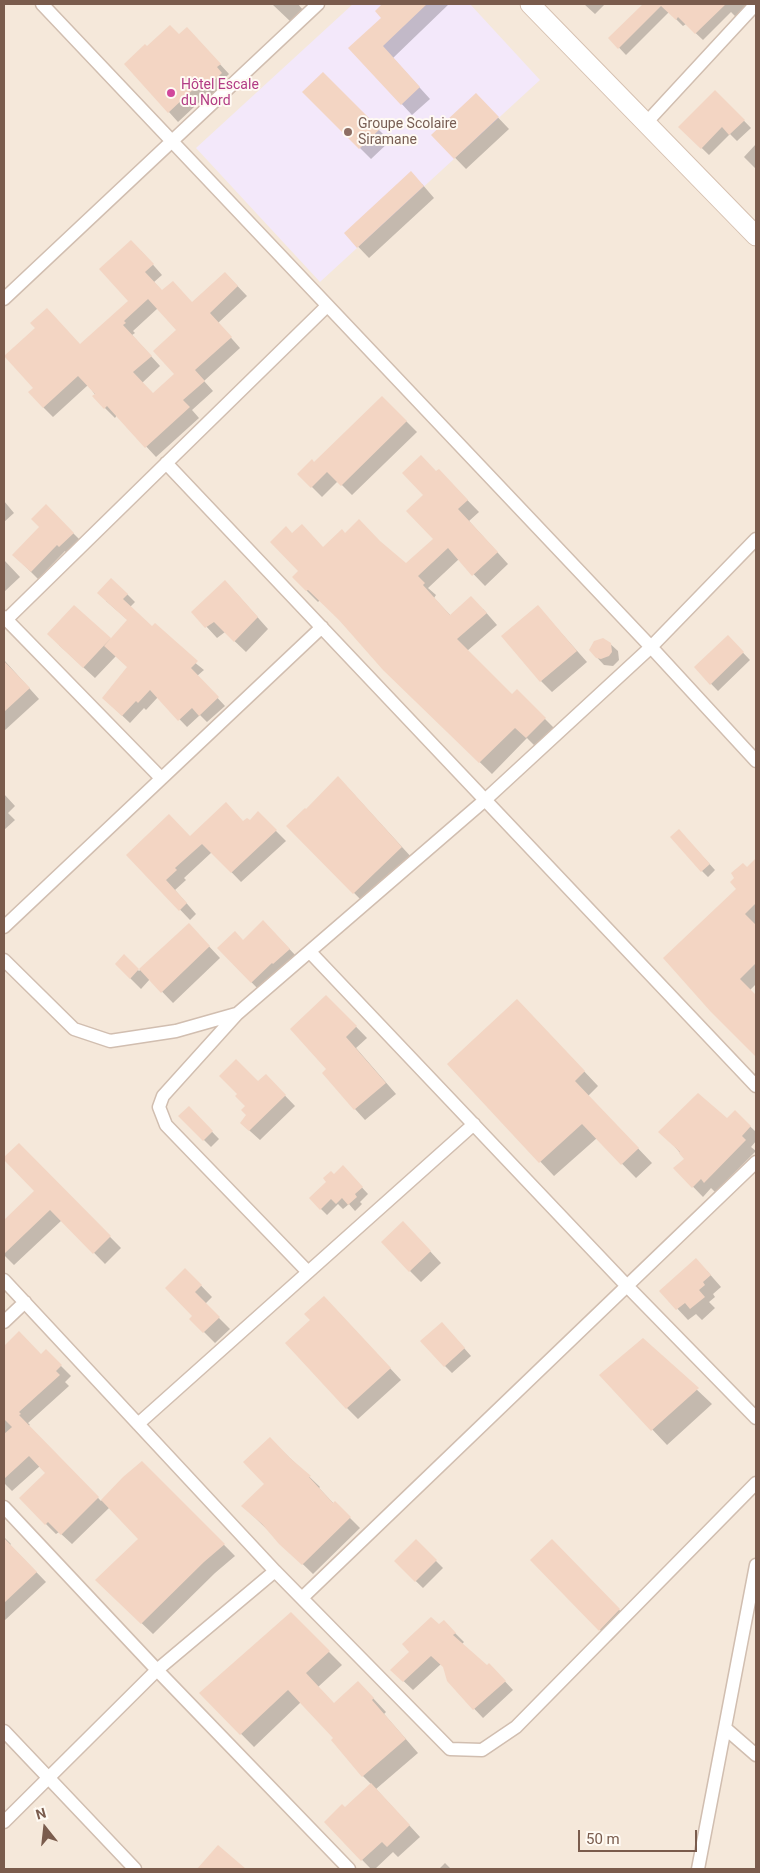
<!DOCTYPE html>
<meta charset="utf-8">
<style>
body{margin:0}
#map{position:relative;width:760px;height:1873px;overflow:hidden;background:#fdf6ec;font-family:Roboto,sans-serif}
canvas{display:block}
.frame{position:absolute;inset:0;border:5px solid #7a5c4d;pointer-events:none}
.north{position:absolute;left:20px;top:1803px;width:50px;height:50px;-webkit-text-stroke:4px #fffaf3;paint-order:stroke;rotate:344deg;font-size:14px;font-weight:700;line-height:20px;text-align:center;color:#7a5c4d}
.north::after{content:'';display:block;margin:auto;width:18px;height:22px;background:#7a5c4d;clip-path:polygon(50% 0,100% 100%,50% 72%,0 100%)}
.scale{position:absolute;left:578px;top:1830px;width:119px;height:22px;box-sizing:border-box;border:2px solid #7a5c4d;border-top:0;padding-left:6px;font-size:15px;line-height:18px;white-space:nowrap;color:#7a5c4d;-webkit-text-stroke:4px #fffaf3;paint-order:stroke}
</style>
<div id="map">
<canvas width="760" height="1873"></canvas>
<div class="frame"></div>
<div class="north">N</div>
<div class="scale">50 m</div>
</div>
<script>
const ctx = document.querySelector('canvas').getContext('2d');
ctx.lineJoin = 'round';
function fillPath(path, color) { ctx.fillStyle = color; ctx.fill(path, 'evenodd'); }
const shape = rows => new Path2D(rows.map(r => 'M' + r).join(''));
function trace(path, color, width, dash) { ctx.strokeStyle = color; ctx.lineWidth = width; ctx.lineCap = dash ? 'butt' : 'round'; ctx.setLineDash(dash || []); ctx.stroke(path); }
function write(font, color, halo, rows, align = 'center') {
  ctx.font = font + ' Roboto,sans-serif'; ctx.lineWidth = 4; ctx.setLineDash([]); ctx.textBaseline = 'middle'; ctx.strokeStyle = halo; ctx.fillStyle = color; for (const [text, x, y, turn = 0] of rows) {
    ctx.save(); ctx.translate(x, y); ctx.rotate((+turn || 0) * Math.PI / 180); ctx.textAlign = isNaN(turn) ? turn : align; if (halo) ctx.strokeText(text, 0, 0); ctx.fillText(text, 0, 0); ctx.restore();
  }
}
fillPath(shape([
 [4,4,756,4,756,1869,4,1869]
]), '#f5e8da');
fillPath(shape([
 [353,4,470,4,540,80,320,282,196,148]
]), '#f3e8fa');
fillPath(shape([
 [272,4,298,4,303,10,291,22],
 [384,4,449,4,393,58,430,99,412,115,350,48,383,18,377,11],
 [584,4,605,4,595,14],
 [645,4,748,4,736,17,731,12,703,40,686,24,683,26,669,12,626,55,610,38],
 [179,36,196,38,229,74,225,78,231,84,215,99,209,93,178,122,169,112,147,48],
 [323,74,390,141,371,159,304,92],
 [715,91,751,128,737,141,730,134,709,155,680,127],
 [487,106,509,129,466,169,433,135],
 [756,144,756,169,744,157],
 [422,184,434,198,369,258,345,233],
 [141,251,162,275,154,282,163,292,192,303,225,273,247,296,218,323,240,348,204,381,213,391,192,410,199,418,156,457,117,415,115,418,105,408,88,385,53,417,43,407,81,345,130,301],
 [158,308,178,330,175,374,153,395,142,383,160,366,132,335,135,333,133,331],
 [382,397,417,432,352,495,338,481,322,497,299,474,314,464],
 [438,470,479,512,469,521,508,564,485,586,459,559,428,588,436,595,434,598,451,616,483,609,497,625,467,651,512,696,517,691,556,730,538,749,527,738,492,774,384,669,371,652,320,600,318,602,293,577,300,571,293,534,324,548,345,534,382,544,406,565,435,539,425,495],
 [4,501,14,513,4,522],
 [46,506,80,540,67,554,65,551,38,579,14,555,41,527],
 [4,560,20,577,4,592],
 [236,593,268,629,246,652,225,632,217,638,193,612],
 [127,594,135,602,130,607,152,628,204,670,197,676,225,706,207,722,200,715,187,727,158,697,146,710,144,708,130,723,111,705,129,668,116,656,95,678,59,645,74,606,111,640,129,621,106,601],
 [538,607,587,662,552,692,541,681],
 [728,637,750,660,718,691,695,667],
 [607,641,618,651,619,660,613,666,604,665,590,650],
 [4,660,39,699,4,731],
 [349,789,413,859,365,904,288,826],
 [4,794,15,806,8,813,15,820,4,830],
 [258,813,286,841,241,882,212,852,184,878,186,880,175,890,196,914,190,920,128,855,250,821],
 [684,836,715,870,708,877,702,871],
 [756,860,756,984,750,990,756,997,756,1056,712,1011,737,889,747,869],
 [189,925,220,958,173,1003,150,979,141,989,116,964,124,956,139,971],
 [272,931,299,959,261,992,219,949],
 [326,996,367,1038,356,1048,396,1094,365,1120,355,1109,328,1069],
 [531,1015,598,1086,588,1096,652,1163,636,1178,597,1138,554,1176,448,1064],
 [266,1076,295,1106,260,1140,241,1123,248,1115,258,1083],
 [189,1108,219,1139,211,1147,180,1116],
 [735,1112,756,1132,756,1141,751,1147,756,1151,715,1192,711,1188,703,1197,675,1168,686,1160,675,1147,727,1120],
 [19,1145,121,1248,105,1264,62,1220,14,1265,4,1255,4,1222,36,1191],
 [343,1167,368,1194,360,1202,362,1204,355,1211,349,1204,343,1209,338,1204,327,1215,310,1198],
 [414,1234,441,1263,421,1282,410,1271],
 [185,1269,212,1297,205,1304,230,1329,215,1343,191,1319,194,1316],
 [707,1271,721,1287,713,1294,715,1297,709,1302,715,1308,702,1320,696,1314,688,1320,661,1291],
 [335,1309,401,1380,358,1419,347,1408],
 [449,1331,471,1356,452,1373,445,1366],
 [643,1339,712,1404,667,1445,601,1375],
 [8,1347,41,1356,46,1351,71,1376,65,1382,69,1386,28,1423,30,1425,28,1426,101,1501,124,1478,142,1462,235,1556,215,1573,153,1634,108,1591,140,1539,110,1507,72,1544,59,1532,56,1534,46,1524,47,1474,40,1466,12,1491,4,1483,4,1351],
 [270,1439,320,1487,319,1488,334,1504,335,1503,360,1528,313,1574,243,1506,265,1484],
 [4,1537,11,1544,10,1545,46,1582,4,1621],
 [416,1541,443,1568,423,1588,395,1561],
 [552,1541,630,1621,611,1641,532,1560],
 [291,1614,342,1665,318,1687,335,1705,371,1696,386,1712,384,1714,418,1753,376,1789,420,1837,398,1857,393,1852,375,1869,371,1869,325,1822,345,1809,372,1785,363,1776,335,1738,301,1702,254,1747,201,1693],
 [439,1626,452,1630,464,1642,462,1644,487,1667,498,1674,513,1690,483,1718,448,1681,445,1667,441,1664,413,1690,392,1670],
 [445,1863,451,1869,439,1869]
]), '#0003');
fillPath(shape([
 [382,4,427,4,383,46,420,87,401,105,348,48,381,18,375,11],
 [643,4,726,4,695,34,678,17,676,20,661,6,618,49,608,38],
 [170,25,179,34,187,27,221,64,217,67,222,73,204,90,199,84,168,113,124,64,145,44,147,46],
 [323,72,380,129,359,149,302,92],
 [715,90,745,120,729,135,722,127,701,149,678,127],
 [476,93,499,117,454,159,431,135],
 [411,171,424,186,357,248,344,233],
 [131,240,154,264,145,272,162,290,173,281,192,302,225,272,238,286,210,313,232,337,195,370,205,381,183,400,190,407,145,448,107,406,104,409,92,396,95,394,78,376,43,408,28,392,33,388,4,356,35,328,30,323,47,308,80,344,128,301,99,269],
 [148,299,176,330,153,351,174,374,153,393,133,372,152,356,123,325,126,323,124,321],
 [382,396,407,421,341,486,327,472,311,488,297,474,312,459,314,462],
 [421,455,436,471,439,469,468,500,458,509,498,552,472,576,448,548,418,576,425,583,423,585,450,615,471,596,487,613,457,639,512,694,517,689,546,718,526,738,515,728,479,763,383,670,339,620,308,590,306,591,292,577,298,571,270,542,286,526,292,533,302,524,323,547,342,529,345,533,359,519,380,541,406,563,433,539,406,511,423,495,402,473],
 [46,504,74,533,59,547,57,545,31,572,12,555,39,527,31,519],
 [111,578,128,594,123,599,152,626,155,623,198,661,191,668,219,697,199,716,192,708,178,721,150,690,138,703,136,701,122,716,102,698,127,667,104,646,127,620,97,593],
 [225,580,258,617,234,642,214,622,205,628,191,612],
 [74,605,111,638,83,668,47,634],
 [538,605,577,651,540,682,501,636],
 [728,635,744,652,710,685,694,667],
 [603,638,611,643,612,652,609,656,601,659,596,658,589,650,594,641],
 [4,661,30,688,4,712],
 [338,776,402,847,353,894,286,826,305,808,306,809],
 [226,802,243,821,247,818,250,820,258,811,277,830,231,873,202,844,175,868,177,870,166,880,187,903,179,911,126,855,169,814,190,836],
 [679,829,710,864,701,872,670,837],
 [756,858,756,903,745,914,756,925,756,963,740,979,756,995,756,1057,711,1012,663,958,736,889,730,882,734,878,731,873,743,863,747,867],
 [263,920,290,949,273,964,272,963,251,983,217,948,235,931,243,940],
 [189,923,210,946,161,993,139,969],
 [124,954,139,969,130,979,115,964],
 [326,995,357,1026,346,1037,386,1083,354,1110,322,1073,326,1069,290,1029],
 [517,999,585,1071,575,1081,639,1148,621,1165,582,1124,539,1163,447,1064],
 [236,1059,258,1081,266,1074,286,1095,249,1131,240,1123,246,1115,241,1110,245,1106,235,1096,237,1094,219,1076],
 [698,1093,727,1118,735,1110,751,1126,742,1136,746,1140,704,1183,701,1179,692,1188,673,1168,684,1159,679,1153,680,1152,658,1132],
 [189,1106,213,1131,203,1141,178,1116],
 [19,1143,111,1236,93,1254,50,1210,4,1254,4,1220,34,1191,4,1160,4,1157],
 [343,1165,363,1187,355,1194,357,1197,348,1205,342,1198,336,1204,331,1199,320,1210,309,1198,326,1182,323,1178,331,1171,334,1174],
 [403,1221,431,1251,409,1272,381,1242],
 [696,1258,711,1275,703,1282,705,1285,699,1290,705,1297,690,1309,685,1303,676,1310,659,1291],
 [185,1268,202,1285,195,1292,220,1317,203,1333,189,1319,192,1316,165,1288],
 [324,1296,391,1368,346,1409,285,1343,310,1320,304,1314],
 [442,1322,465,1348,444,1367,420,1341],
 [19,1331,41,1354,46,1349,62,1365,56,1371,60,1375,19,1412,21,1414,19,1415,99,1497,61,1535,48,1522,45,1525,19,1498,45,1473,29,1456,4,1479,4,1434,12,1427,4,1419,4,1346],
 [643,1338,699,1388,651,1431,599,1375],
 [270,1437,290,1458,311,1476,309,1477,333,1503,335,1501,351,1517,302,1565,279,1544,262,1524,241,1506,264,1484,243,1462],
 [142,1461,225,1544,204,1562,141,1624,95,1580,138,1539,101,1500,123,1477],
 [4,1538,37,1572,4,1603],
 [416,1539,437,1560,415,1582,394,1561],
 [552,1539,620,1609,599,1631,530,1560],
 [291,1612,330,1651,306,1673,334,1703,358,1681,374,1698,372,1700,406,1739,362,1777,331,1740,333,1738,288,1690,240,1735,199,1693],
 [431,1617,439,1624,444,1620,456,1633,453,1635,487,1665,489,1663,506,1681,473,1710,447,1681,443,1667,431,1656,403,1682,390,1670,409,1652,402,1644],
 [371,1783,410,1825,387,1847,382,1842,361,1861,324,1822,342,1804,345,1807],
 [218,1845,246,1869,197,1869]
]), '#f3d5c3');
const street = shape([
 [42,4,651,647,756,761],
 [646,123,756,4],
 [4,299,318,4],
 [166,463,756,1086],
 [4,617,161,778],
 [6,620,327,306],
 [4,927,322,627],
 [310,952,627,1286,756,1418],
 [4,960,74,1029,110,1041,176,1031,236,1014],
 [308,1272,166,1125,159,1107,163,1096,237,1014,485,800,651,647,756,539],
 [4,1280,275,1571,450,1749,482,1750,516,1727,756,1483],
 [4,1322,25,1302],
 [138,1424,474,1124],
 [4,1507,157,1670,349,1869],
 [303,1597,756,1162],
 [725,1728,756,1755],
 [4,1731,135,1869],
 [4,1822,157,1670,275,1571],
 [698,1869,756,1565]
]);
const secondary = shape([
 [530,4,756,236]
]);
trace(street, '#d1beb0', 15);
trace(secondary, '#d6c0b0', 21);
trace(street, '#fff', 12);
trace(secondary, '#fff', 19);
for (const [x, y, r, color] of [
 [171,93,5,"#d1479c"],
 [348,132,5,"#8d6e63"]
]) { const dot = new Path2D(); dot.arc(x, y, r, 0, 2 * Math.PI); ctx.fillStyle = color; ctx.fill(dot); trace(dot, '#fffaf3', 2); }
write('14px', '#b23c85', '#fffaf3', [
 ["Hôtel Escale",181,85],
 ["du Nord",181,101]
], 'left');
write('14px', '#785e54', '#fffaf3', [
 ["Groupe Scolaire",358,124],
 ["Siramane",358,140]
], 'left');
</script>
